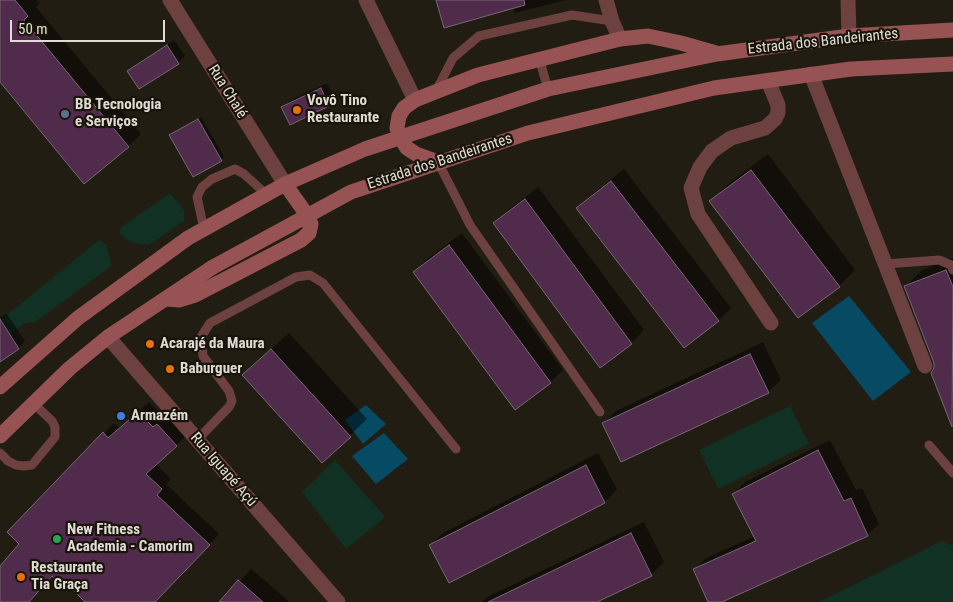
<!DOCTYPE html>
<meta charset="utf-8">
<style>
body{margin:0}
#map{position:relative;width:953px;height:602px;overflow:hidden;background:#221d13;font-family:"Roboto Condensed",sans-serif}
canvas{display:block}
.scale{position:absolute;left:10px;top:20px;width:155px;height:22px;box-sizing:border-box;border:2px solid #e0dcd5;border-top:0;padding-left:6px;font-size:15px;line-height:18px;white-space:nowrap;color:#e0dcd5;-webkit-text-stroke:4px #19140a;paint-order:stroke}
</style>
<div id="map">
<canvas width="953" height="602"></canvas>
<div class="scale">50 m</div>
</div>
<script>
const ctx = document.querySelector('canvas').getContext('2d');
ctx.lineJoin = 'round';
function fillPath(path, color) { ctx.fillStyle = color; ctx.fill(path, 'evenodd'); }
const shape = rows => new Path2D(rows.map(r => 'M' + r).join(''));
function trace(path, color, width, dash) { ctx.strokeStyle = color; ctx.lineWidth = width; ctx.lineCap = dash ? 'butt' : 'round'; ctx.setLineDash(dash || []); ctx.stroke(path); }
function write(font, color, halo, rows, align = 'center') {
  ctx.font = font + ' "Roboto Condensed",sans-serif'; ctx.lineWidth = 4.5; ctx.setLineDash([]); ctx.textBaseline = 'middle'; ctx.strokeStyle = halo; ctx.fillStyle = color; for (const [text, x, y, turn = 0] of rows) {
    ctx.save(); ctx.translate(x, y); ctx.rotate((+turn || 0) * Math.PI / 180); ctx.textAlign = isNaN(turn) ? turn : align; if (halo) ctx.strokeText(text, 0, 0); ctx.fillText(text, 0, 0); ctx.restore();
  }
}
fillPath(shape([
 [170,193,184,210,184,221,149,245,134,243,125,239,120,233,120,228],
 [99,240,106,244,111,261,110,267,34,323,27,322,10,334,1,320],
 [790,406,809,444,718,489,699,450],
 [335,460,385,517,346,549,302,492],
 [942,541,953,546,953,602,819,602]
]), '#103124');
fillPath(shape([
 [849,296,911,372,873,401,812,323],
 [366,405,386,424,363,444,345,420],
 [384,433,408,459,376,484,352,456]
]), '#074a63');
fillPath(shape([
 [0,0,37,0,40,3,36,7,141,134,128,146,84,182,0,80],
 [437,0,565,0,515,13,513,7],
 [174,40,185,56,178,63,129,71,135,65],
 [327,83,335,98,329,105,290,123,283,108,289,101],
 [201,117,224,157,221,160,174,133],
 [768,154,855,270,839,286,711,201,727,185],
 [624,169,731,308,719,320,684,347,577,208,590,196],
 [538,187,644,330,632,343,600,366,494,223,507,211],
 [462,233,563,370,550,382,414,272,427,259],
 [953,258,953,423,952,423,932,373,935,368,935,362,905,287,922,270],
 [7,314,25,341,19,348,0,360,0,317],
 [289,333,367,419,322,462,260,359],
 [763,342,781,380,768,392,604,423,616,411],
 [149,402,164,417,168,414,187,435,156,464,171,479,166,484,219,534,154,602,87,602,68,584,53,575,29,602,0,602,0,568,20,543,9,532,114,423,119,428],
 [830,440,856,490,862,488,879,524,867,535,719,602,709,602,695,569,706,558,755,536,734,494,745,482],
 [598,453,617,489,605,502,450,581,431,545,443,533],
 [644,522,664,562,651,575,594,602,482,602,487,597],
 [251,569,290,602,221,602]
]), '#0007');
const building = shape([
 [0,0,15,0,28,16,24,20,129,147,84,184,0,82,0,0],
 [436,0,524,0,525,5,444,28,436,0],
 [167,45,179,64,139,89,127,71,167,45],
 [321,88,329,106,290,125,281,107,321,88],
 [198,119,222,161,193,177,169,135,198,119],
 [751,170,840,287,798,318,709,201,751,170],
 [611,181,719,321,684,348,576,208,611,181],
 [525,199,632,344,600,368,493,223,525,199],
 [449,245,551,383,515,410,413,272,449,245],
 [946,270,953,287,952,427,931,373,934,368,934,363,904,286,946,270],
 [0,319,19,349,0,362,0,319],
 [271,349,351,437,322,463,242,375,271,349],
 [750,354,769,393,621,462,602,423,750,354],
 [138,412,153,427,157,424,177,446,146,474,162,489,157,495,210,545,155,602,85,602,68,585,65,588,52,576,29,602,0,602,0,566,19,544,7,532,103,432,108,438,138,412],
 [818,450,844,501,851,498,868,536,722,602,708,602,693,569,756,541,732,494,818,450],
 [586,465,605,503,449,583,429,545,586,465],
 [631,533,652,576,597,602,488,602,631,533],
 [238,580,263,602,219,602,238,580]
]);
fillPath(building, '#502b4c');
trace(building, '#756973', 1);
trace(shape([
 [539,58,548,89],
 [436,91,453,58,479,36,572,15,612,21],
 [438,162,470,225,600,412],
 [204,229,197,197,202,187,212,179,235,169,244,174,266,194],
 [886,264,939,260,951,265,953,270],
 [197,440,229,407,232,401,229,391,203,356,201,337,210,323,296,277,310,275,323,283,456,449],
 [929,445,953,473],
 [0,453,8,461,16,465,23,466,32,465,55,437,55,427,52,421,33,403]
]), '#6c4140', 9);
trace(shape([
 [170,0,285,184],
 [366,0,415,100],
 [606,0,612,21,620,39],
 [848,0,849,36],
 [811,74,925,366],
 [768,81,778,105,778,113,775,119,765,128,731,138,712,151,700,167,691,188,698,214,771,323],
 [108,337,338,602]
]), '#6c4140', 15);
trace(shape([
 [438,162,416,154,407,148,400,137,397,128,399,116,404,108,415,100,478,75,620,39,648,36,681,43,716,53],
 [167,299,179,300,195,295,301,240,309,233,311,224,307,215,285,184],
 [0,387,78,318,188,238,285,184,365,149,548,89,717,54,849,36,953,30],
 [0,436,70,368,108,337,213,267,351,192,528,133,714,88,851,69,953,64]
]), '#975353', 15);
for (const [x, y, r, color] of [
 [297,110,5,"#e8710a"],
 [65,114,5,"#5c6f8a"],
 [150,344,5,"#e8710a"],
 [170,369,5,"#e8710a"],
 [121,416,5,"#3f7fe0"],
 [57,539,5,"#2e9e5b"],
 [21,577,5,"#e8710a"]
]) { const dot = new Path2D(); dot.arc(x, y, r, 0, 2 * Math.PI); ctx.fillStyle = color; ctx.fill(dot); trace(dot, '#19140a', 2); }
write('15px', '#e0dcd5', '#19140a', [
 ["Estrada dos Bandeirantes",823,42,-6],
 ["Rua Chalé",227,92,58],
 ["Estrada dos Bandeirantes",440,162,-18],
 ["Rua Iguapé Açú",223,470,49]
]);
write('bold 15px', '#e0dcd5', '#19140a', [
 ["Vovô Tino",307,101],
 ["Restaurante",307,118],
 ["BB Tecnologia",75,105],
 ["e Serviços",75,122],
 ["Acarajé da Maura",160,344],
 ["Baburguer",180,369],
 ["Armazém",131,416],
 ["New Fitness",67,530],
 ["Academia - Camorim",67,547],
 ["Restaurante",31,568],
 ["Tia Graça",31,585]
], 'left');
</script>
